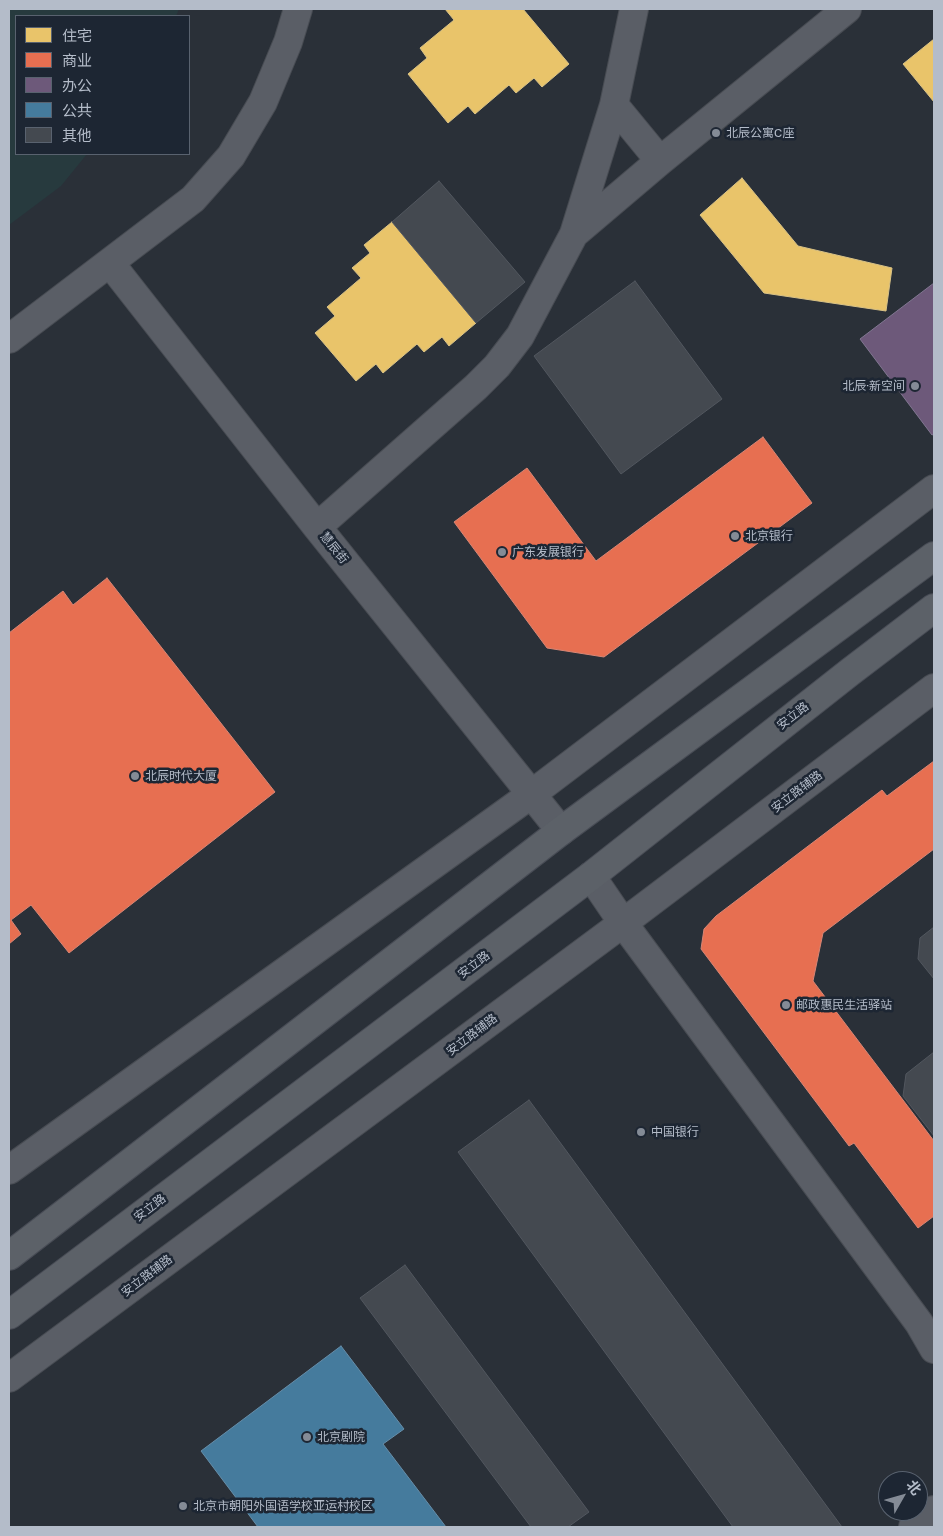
<!DOCTYPE html>
<meta charset="utf-8">
<style>
body{margin:0}
#map{position:relative;width:943px;height:1536px;overflow:hidden;background:#2a3038;font-family:"Public Sans","Noto Sans SC",sans-serif}
canvas{display:block}
.frame{position:absolute;inset:0;border:10px solid #b4bcc9;pointer-events:none}
.legend{position:absolute;left:15px;top:15px;width:175px;height:140px;box-sizing:border-box;background:#1d2633;border:1px solid #59626f;margin:0;padding:6px 9px;list-style:none;font-size:15px;color:#b4bcc9}
.legend li{display:flex;align-items:center;gap:10px;height:25px}
.legend b{width:25px;border:1px solid #59626f}
.north{position:absolute;left:878px;top:1471px;width:50px;height:50px;box-sizing:border-box;background:#1d2633;border:1px solid #59626f;border-radius:50%;rotate:52deg;font-size:14px;font-weight:700;line-height:20px;text-align:center;color:#b4bcc9}
.north::after{content:'';display:block;margin:auto;width:18px;height:22px;background:#848b96;clip-path:polygon(50% 0,100% 100%,50% 72%,0 100%)}
</style>
<div id="map">
<canvas width="943" height="1536"></canvas>
<div class="frame"></div>
<ul class="legend">
<li><b style="height:14px;background:#e9c46a"></b>住宅</li>
<li><b style="height:14px;background:#e76f51"></b>商业</li>
<li><b style="height:14px;background:#6d597a"></b>办公</li>
<li><b style="height:14px;background:#457b9d"></b>公共</li>
<li><b style="height:14px;background:#444950"></b>其他</li>
</ul>
<div class="north">北</div>
</div>
<script>
const ctx = document.querySelector('canvas').getContext('2d');
ctx.lineJoin = 'round';
function fillPath(path, color) { ctx.fillStyle = color; ctx.fill(path, 'evenodd'); }
const shape = rows => new Path2D(rows.map(r => 'M' + r).join(''));
function trace(path, color, width, dash) { ctx.strokeStyle = color; ctx.lineWidth = width; ctx.lineCap = dash ? 'butt' : 'round'; ctx.setLineDash(dash || []); ctx.stroke(path); }
function write(font, color, halo, rows, align = 'center') {
  ctx.font = font + ' "Public Sans","Noto Sans SC",sans-serif'; ctx.lineWidth = 5; ctx.setLineDash([]); ctx.textBaseline = 'middle'; ctx.strokeStyle = halo; ctx.fillStyle = color; for (const [text, x, y, turn = 0] of rows) {
    ctx.save(); ctx.translate(x, y); ctx.rotate((+turn || 0) * Math.PI / 180); ctx.textAlign = isNaN(turn) ? turn : align; if (halo) ctx.strokeText(text, 0, 0); ctx.fillText(text, 0, 0); ctx.restore();
  }
}
fillPath(shape([
 [9,9,179,9,176,16,16,16,16,154,87,154,61,186,9,225]
]), '#273a3e');
const homes = shape([
 [445,9,523,9,569,64,542,87,534,78,516,93,509,85,475,114,468,106,448,123,408,74,427,58,420,48,454,20,445,9],
 [934,39,934,102,903,64,934,39],
 [742,178,798,246,892,268,886,311,764,293,700,215,742,178],
 [392,222,476,323,449,346,442,337,424,352,417,344,383,373,376,364,356,381,315,333,335,316,327,307,361,278,352,268,370,253,364,245,392,222]
]);
fillPath(homes, '#e9c46a');
trace(homes, '#d9c286', 1);
const shops = shape([
 [763,437,812,503,604,657,547,648,454,522,527,468,596,561,763,437],
 [107,578,275,792,69,953,31,905,11,920,21,934,9,944,9,633,63,591,73,605,107,578],
 [934,761,934,849,823,933,813,981,934,1141,934,1216,918,1228,854,1143,849,1146,701,949,704,929,716,916,882,790,887,796,934,761]
]);
fillPath(shops, '#e76f51');
trace(shops, '#d88675', 1);
const offices = shape([
 [934,283,934,434,932,435,860,339,934,283]
]);
fillPath(offices, '#6d597a');
trace(offices, '#827792', 1);
const public = shape([
 [341,1346,404,1429,383,1444,446,1527,258,1527,201,1451,341,1346]
]);
fillPath(public, '#457b9d');
trace(public, '#668eaa', 1);
const building = shape([
 [439,181,525,282,476,323,392,222,439,181],
 [635,281,722,399,621,474,534,356,635,281],
 [934,927,934,979,918,959,920,938,934,927],
 [934,1052,934,1136,903,1096,906,1074,934,1052],
 [529,1100,842,1527,733,1527,458,1152,529,1100],
 [405,1265,589,1512,568,1527,531,1527,360,1298,405,1265]
]);
fillPath(building, '#444950');
trace(building, '#52575f', 1);
const minor = shape([
 [614,105,660,161],
 [574,234,614,105,634,9],
 [110,263,317,527,561,831],
 [9,339,193,199,231,156,263,102,288,42,298,9],
 [317,527,476,387,497,366,520,336,574,234,660,161,847,9],
 [591,876,623,923,919,1323,934,1349],
 [9,1170,533,793,934,489],
 [9,1378,623,923,934,688],
 [913,1527,934,1510]
]);
const major = shape([
 [9,1256,561,831,934,556],
 [9,1315,591,876,850,672,934,608]
]);
trace(minor, '#484c53', 30);
trace(major, '#484c55', 30);
trace(minor, '#5a5e66', 28);
trace(major, '#5c6168', 28);
for (const [x, y, r, color] of [
 [716,133,5,"#848b96"],
 [915,386,5,"#848b96"],
 [735,536,5,"#848b96"],
 [502,552,5,"#848b96"],
 [135,776,5,"#848b96"],
 [786,1005,5,"#848b96"],
 [641,1132,5,"#848b96"],
 [307,1437,5,"#848b96"],
 [183,1506,5,"#848b96"]
]) { const dot = new Path2D(); dot.arc(x, y, r, 0, 2 * Math.PI); ctx.fillStyle = color; ctx.fill(dot); trace(dot, '#1d2633', 2); }
write('12px', '#b4bcc9', '#1d2633', [
 ["北辰公寓C座",726,133],
 ["北辰·新空间",905,386,"right"],
 ["北京银行",745,536],
 ["广东发展银行",512,552],
 ["北辰时代大厦",145,776],
 ["邮政惠民生活驿站",796,1005],
 ["中国银行",651,1132],
 ["北京剧院",317,1437],
 ["北京市朝阳外国语学校亚运村校区",193,1506]
], 'left');
write('12px', '#b4bcc9', '#1d2633', [
 ["慧辰街",334,548,51],
 ["安立路",793,716,-38],
 ["安立路辅路",797,792,-37],
 ["安立路",474,965,-37],
 ["安立路辅路",472,1035,-37],
 ["安立路",150,1208,-37],
 ["安立路辅路",147,1276,-37]
]);
</script>
